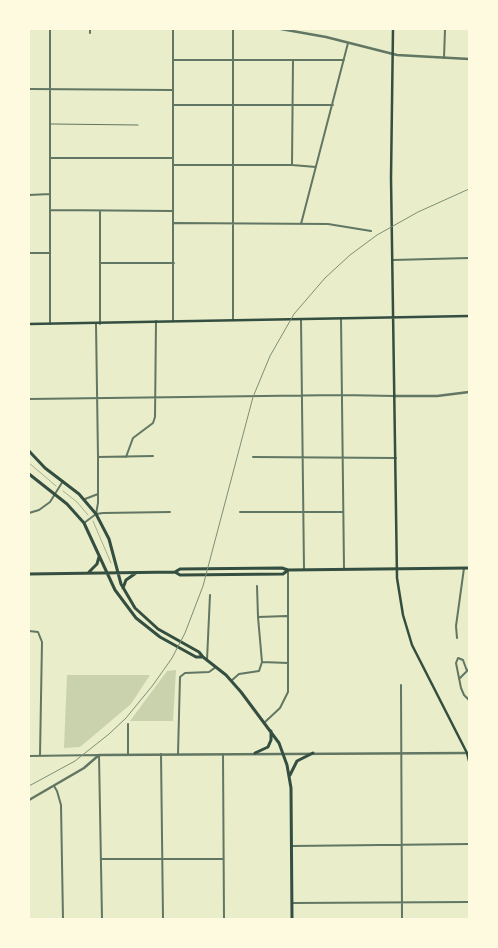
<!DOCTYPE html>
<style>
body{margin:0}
#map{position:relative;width:498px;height:948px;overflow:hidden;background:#e9edc9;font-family:Poppins,sans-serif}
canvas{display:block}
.frame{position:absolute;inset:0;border:30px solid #fefae0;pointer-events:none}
</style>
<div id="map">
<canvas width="498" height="948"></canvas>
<div class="frame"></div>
</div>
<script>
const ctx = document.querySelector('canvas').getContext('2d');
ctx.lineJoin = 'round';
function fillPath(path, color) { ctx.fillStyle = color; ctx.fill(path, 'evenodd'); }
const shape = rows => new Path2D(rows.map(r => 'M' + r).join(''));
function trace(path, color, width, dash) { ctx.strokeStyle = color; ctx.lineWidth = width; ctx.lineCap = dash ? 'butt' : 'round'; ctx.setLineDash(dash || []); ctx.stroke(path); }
fillPath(shape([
 [176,670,173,721,130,721,167,671],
 [67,675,150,675,131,704,80,747,64,748]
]), '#cad2ad');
trace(shape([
 [29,463,56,486],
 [63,491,77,502,88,515],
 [93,521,111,563]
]), '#a3b18a', 1);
trace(shape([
 [51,124,138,125]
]), '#617663', 1);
trace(shape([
 [90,29,90,33],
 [173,29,173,321],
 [444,58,445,29],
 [174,60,344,60],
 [29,89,173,90],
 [173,105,333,105],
 [51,158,173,158],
 [174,165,292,165,316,167],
 [292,165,293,60],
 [29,195,50,194],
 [50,210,173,211],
 [174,223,328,224,371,231],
 [301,224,348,43],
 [29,253,50,253],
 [393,260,469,258],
 [101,263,174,263],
 [341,318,344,568],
 [301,319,304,569],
 [233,320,233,29],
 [50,324,50,29],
 [96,324,98,457,98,503,96,514],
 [100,324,100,211],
 [29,399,341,395,395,396],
 [98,457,153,456],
 [126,457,133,438,153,423,155,417,156,321],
 [253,457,396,458],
 [85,499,98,494],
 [240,512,343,512],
 [29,513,39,510,50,502,63,481],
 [84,523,96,514,103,513,170,512],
 [257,586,258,617,262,662],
 [258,617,287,616],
 [29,631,38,632,42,642,40,755],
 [457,638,456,626,464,568],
 [207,660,210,595],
 [467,671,463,660,458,658,456,663,461,688,464,695,469,700],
 [459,679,469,669],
 [231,681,239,674,259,671,262,662,288,663],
 [401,685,402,919],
 [265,722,280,708,288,692,288,570],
 [128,724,128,754],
 [161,754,163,919],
 [178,754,180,677,185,673,209,672,216,667],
 [223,754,224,919],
 [29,756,99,755,102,919],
 [54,786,57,791,61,805,63,919],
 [292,846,469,844],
 [101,859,223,859],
 [293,903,469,902]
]), '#617663', 2);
trace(shape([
 [281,29,326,37,397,55,469,59],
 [395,396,437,396,469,392],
 [29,800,84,768,99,755,469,753]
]), '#617663', 2.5);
trace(shape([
 [393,29,391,178,397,578,403,615,412,645,467,753,469,761],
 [29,324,469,316]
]), '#344e41', 2.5);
trace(shape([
 [29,451,45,468,79,494,96,514,109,539,121,584,135,608,158,629,199,652,203,657,226,675,241,692,279,743,287,765,291,788,292,919],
 [29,474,67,504,84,523,115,590,136,618,160,637,196,657,202,657],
 [89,572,97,564,99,557],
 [175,572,180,575,283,574,287,571],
 [29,574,175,572,180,569,282,568,288,570,469,568],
 [123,588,126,580,136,573],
 [255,753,268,747,271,740,271,731],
 [290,775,297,761,313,753]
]), '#344e41', 3);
trace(shape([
 [29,786,75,761,109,734,126,718,153,685,172,658,185,633,203,586,253,397,270,356,294,314,325,278,350,255,377,235,418,212,469,189]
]), '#7c8e77', 1);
</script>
